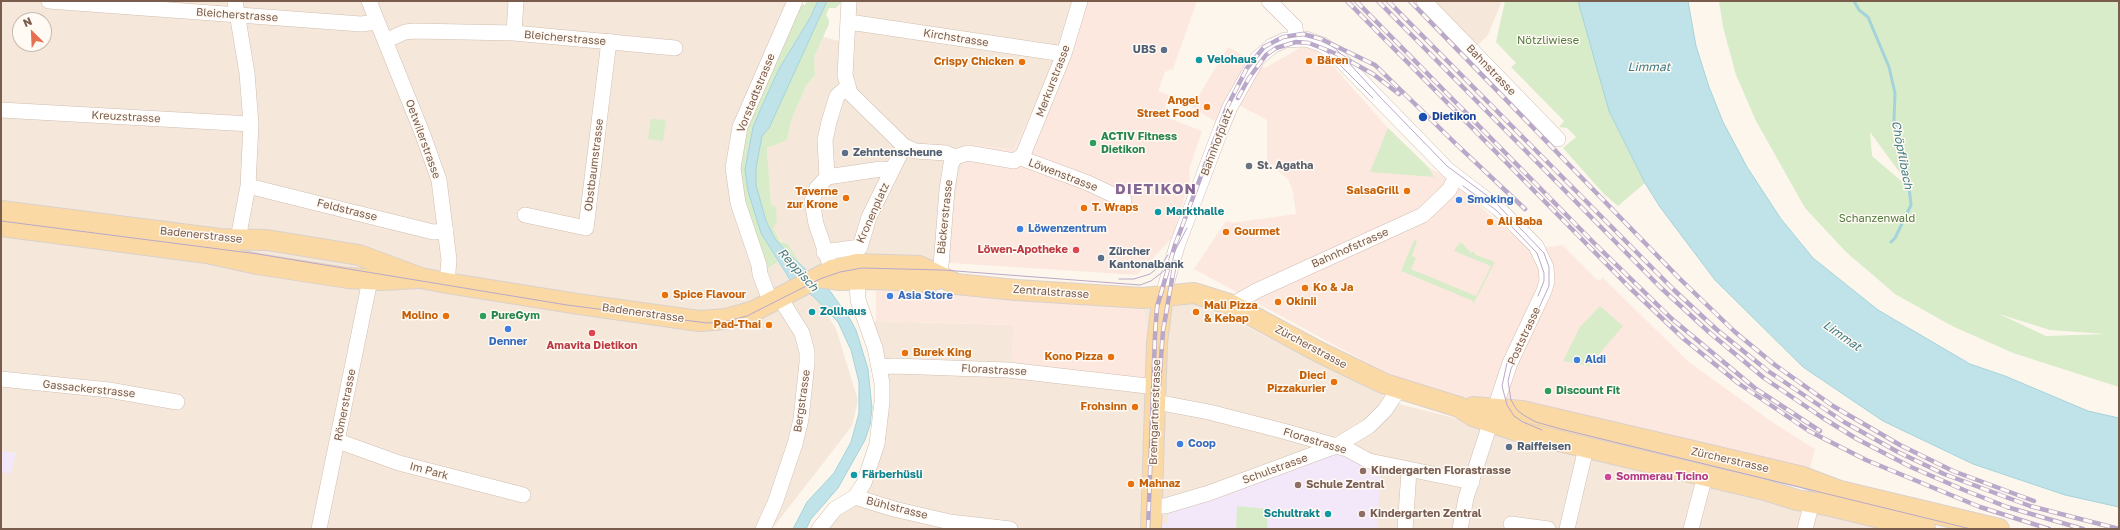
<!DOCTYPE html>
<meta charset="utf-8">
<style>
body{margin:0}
#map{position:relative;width:2120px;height:530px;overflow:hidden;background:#fdf6ec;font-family:"Golos Text",sans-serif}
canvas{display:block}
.frame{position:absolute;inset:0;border:2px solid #7a5c4d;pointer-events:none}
.north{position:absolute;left:12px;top:12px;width:40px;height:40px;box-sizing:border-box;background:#fffaf3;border:1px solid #cabbb1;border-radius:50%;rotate:336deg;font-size:11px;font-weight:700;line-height:16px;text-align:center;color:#7a5c4d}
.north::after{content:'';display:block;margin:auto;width:14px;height:18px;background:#e76f51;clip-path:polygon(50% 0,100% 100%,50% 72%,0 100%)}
</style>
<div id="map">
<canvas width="2120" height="530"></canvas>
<div class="frame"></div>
<div class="north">N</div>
</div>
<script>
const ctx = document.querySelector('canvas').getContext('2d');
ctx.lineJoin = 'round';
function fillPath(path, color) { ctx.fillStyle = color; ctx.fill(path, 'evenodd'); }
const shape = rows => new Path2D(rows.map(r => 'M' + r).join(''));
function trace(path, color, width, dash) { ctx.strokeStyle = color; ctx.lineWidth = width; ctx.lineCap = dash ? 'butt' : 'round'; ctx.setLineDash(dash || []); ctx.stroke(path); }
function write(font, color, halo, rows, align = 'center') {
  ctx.font = font + ' "Golos Text",sans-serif'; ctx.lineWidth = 3; ctx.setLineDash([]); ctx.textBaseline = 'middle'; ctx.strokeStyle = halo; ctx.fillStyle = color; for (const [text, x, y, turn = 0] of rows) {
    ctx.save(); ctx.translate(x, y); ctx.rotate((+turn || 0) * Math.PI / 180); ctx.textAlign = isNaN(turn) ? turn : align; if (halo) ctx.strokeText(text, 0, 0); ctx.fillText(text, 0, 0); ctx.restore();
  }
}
fillPath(shape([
 [1,1,795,1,761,78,765,270,778,262,798,295,812,289,836,329,858,400,852,426,772,529,1,529],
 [20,20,44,20,44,44,20,44],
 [849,1,1073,1,1055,64,1014,149,951,224,951,263,854,256,818,277,801,265,788,244,782,242,773,228,767,148,787,140,791,121,806,86,815,75,814,57,823,37,839,41],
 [1430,1,1502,1,1488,35,1476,47],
 [1185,303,1206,306,1399,404,1732,488,1883,529,819,529,855,497,882,402,867,326,876,321,1013,325,1147,391,1147,328,1143,306]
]), '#f5e8da');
fillPath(shape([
 [1073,1,1197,1,1173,69,1165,72,1158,91,1169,95,1163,116,1202,131,1189,170,1190,180,1172,238,1137,275,951,263,951,224,965,144,1014,149,1055,64],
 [1307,44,1327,59,1388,128,1429,168,1448,178,1530,250,1562,245,1598,281,1603,278,1690,363,1775,424,1815,449,1808,475,1477,404,1424,389,1377,368,1194,269,1226,221,1231,223,1296,214,1293,192,1288,179,1278,171,1279,168,1267,162,1267,120,1239,105,1229,130,1192,107,1228,47,1265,68],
 [876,287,1143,306,1147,328,1147,391,1011,375,1013,325,876,321]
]), '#fde8e0');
fillPath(shape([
 [1,451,16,453,11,474,1,472],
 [1336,451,1381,468,1377,529,1161,528,1161,524,1167,524,1169,509]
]), '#f3e8fa');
fillPath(shape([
 [807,1,818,1,810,18,779,69,762,106,753,127,748,148,748,191,761,233,778,262,765,270,747,212,740,167,745,133,801,5,805,5],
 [827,1,843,1,836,8,829,8,826,15,829,20,829,24,814,57,815,75,806,86,791,121,787,140,767,148,771,205,776,207,777,221,773,228,781,242,788,244,801,265,775,239,766,221,756,185,756,168,762,136,769,128],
 [1505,1,1578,1,1609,111,1645,183,1618,206,1604,194,1563,148,1576,137,1567,128,1559,127,1564,121,1511,67,1516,63,1496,42],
 [1719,1,2119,1,2119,387,2013,353,1952,326,1895,294,1846,252,1805,208,1756,121,1736,75,1723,27],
 [1870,132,1913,191,1872,156],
 [1999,314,2050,330,2106,334,2046,336],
 [651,119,666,120,663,141,648,139],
 [1388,128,1429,168,1434,177,1370,172],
 [1414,240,1417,241,1412,256,1416,258,1411,269,1476,296,1491,266,1454,251,1456,247,1461,242,1471,253,1473,251,1476,255,1495,262,1474,303,1472,303,1473,301,1401,271],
 [1600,306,1623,326,1589,366,1563,361,1580,327],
 [1237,506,1268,509,1267,529,1236,529]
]), '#d8ecc9');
const water = shape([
 [818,1,827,1,769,128,762,136,756,168,756,185,766,221,775,239,790,255,830,291,850,319,856,330,868,369,872,408,870,425,865,440,838,488,811,519,806,529,793,529,807,502,834,473,851,442,859,413,859,382,851,350,838,322,813,296,790,280,761,233,748,191,745,170,753,127,762,106,779,69,810,18,818,1],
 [1578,1,1688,1,1696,46,1709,87,1723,122,1747,167,1781,219,1813,258,1878,310,1970,364,2005,376,2088,411,2119,418,2119,507,2065,495,1973,464,1883,421,1803,367,1715,280,1660,207,1645,183,1609,111,1578,1]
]);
fillPath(water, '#bfe3e8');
trace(water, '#a5d3da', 1);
trace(shape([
 [1854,1,1859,10,1868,17,1889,67,1895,93,1894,120,1907,170,1911,205,1895,238,1891,242]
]), '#a5d3da', 3);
const minor = shape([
 [49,1,361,24,377,22],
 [235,1,247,73,251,124,248,186,238,239],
 [369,1,423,135,439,180,449,260,447,283],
 [849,1,845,75,850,93,904,146,915,151,946,153,955,157],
 [1269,1,1295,27,1296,38],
 [1424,1,1558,139],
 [849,22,1064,54],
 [514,33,516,1],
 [385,41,405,32,415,31,514,33,675,48],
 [1,110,251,124],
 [955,157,968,153,1014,161,1023,155,1064,54,1080,1],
 [1021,158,1088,183,1124,200],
 [827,177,825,140,829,122,837,96,847,87],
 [248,186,433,232,446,231],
 [525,215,586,228,609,41],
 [824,252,860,247,869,217,904,146],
 [832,270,816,224,812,201,817,188,827,177,881,169,892,170],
 [940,278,947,190,951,164,955,157],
 [1163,295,1177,246,1221,129,1230,107,1257,59,1272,46,1285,40,1306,39,1323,45,1333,52,1448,170,1499,209,1536,246,1546,267,1547,281,1544,291,1510,363,1501,390,1466,498,1460,529],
 [771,303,760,274,759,265,738,203,733,168,740,127,795,1],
 [1232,305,1256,291,1423,215,1449,190,1456,177],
 [879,367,894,366,1008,370,1156,387],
 [1,379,109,390,177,402],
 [1156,402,1209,412,1283,431,1347,449,1369,461,1472,482],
 [338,441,399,463,523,495],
 [855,497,894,509,950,522,1010,529],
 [1153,506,1165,506,1209,493,1336,446,1369,426,1385,410,1399,389],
 [1511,524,1548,529],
 [319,529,370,280],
 [763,529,775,503,795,444,801,419,807,363,807,352,802,333,780,298],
 [819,529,835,509,855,497,864,483,877,444,882,402,882,383,875,348,858,300,857,280],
 [1405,529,1409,471],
 [1567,529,1586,448],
 [1691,529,1705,476],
 [1805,529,1812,502]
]);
const major = shape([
 [1,211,220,239,267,240,359,255,421,278,447,283,578,304,699,321,726,319,754,311,832,270,857,264,919,266,956,284,1016,290,1143,298,1194,293,1232,305,1319,352,1385,384,1459,407,1473,416,1517,431,1765,490,1797,500,1831,506,1925,529],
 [1,226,207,253,257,264,348,278,383,280,417,278],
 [819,277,840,280,879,279,927,282,940,278],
 [1473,407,1522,411,1689,450,1803,477,1840,491,1999,529],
 [1151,529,1157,343,1163,295]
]);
trace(minor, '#d1beb0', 16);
trace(major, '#dad1cd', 22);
trace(minor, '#fff', 15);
trace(major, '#fbd9a5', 20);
trace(shape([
 [1321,39,1336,49,1381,98,1447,166,1493,200,1544,253,1549,267,1549,286,1511,369,1508,381,1511,400,1517,410,1525,416,1536,422,1561,429,1971,529],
 [1314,45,1328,53,1373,98],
 [1463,186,1496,210,1537,253,1544,273,1544,281,1538,296],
 [1,221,258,254,567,305,707,323,724,322,747,316,820,279,840,272,862,268,943,270,1140,285,1151,281,1165,270,1187,228],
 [1119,279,1134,279,1150,274,1161,265,1168,255],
 [1507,363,1502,386,1507,405,1514,416,1523,422,1542,430]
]), '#b9a8c9', 1);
const rail = shape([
 [1347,1,1630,288,1684,339,1738,383,1809,431,1866,460,1980,507,2049,529],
 [1356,1,1594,243,1672,319,1756,389,1820,431],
 [1378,1,1660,287,1710,333,1764,378,1823,418,1857,439,1911,467,1964,490,2007,507,2083,529],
 [1388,1,1674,290,1716,329,1768,371,1844,422,1898,452,1944,474,2030,506,2119,529],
 [1410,1,1679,278,1735,332,1775,365,1833,406,1900,445,1953,471,2034,501],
 [1238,98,1249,78,1266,55,1276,48,1296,42,1309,43,1337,54,1373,74,1399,94],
 [1159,385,1163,331,1175,262],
 [1148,529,1155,336,1157,307,1175,245,1227,107,1247,68,1264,47,1283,37,1303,34,1321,39,1375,65,1456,144,1525,209]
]);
trace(rail, '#b9a8c9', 4.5);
trace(rail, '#fffaf3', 3, [9]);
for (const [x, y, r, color] of [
 [1164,50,4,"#5c6f8a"],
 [1199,60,4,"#0f9aa8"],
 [1309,61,4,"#e8710a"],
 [1022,62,4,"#e8710a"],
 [1207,107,4,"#e8710a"],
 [1423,117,5,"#1a4fb4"],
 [1093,143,4,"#2e9e5b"],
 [845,153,4,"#5c6f8a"],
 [1249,166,4,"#6b7280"],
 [1407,191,4,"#e8710a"],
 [846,198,4,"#e8710a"],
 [1459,200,4,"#3f7fe0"],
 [1084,208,4,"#e8710a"],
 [1158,212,4,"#0f9aa8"],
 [1490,222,4,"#e8710a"],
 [1020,229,4,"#3f7fe0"],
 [1226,232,4,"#e8710a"],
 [1076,250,4,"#e0444e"],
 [1101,258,4,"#5c6f8a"],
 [1305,288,4,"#e8710a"],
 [665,295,4,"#e8710a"],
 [890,296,4,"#3f7fe0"],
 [1278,302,4,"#e8710a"],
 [812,312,4,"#0f9aa8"],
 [1196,312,4,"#e8710a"],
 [446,316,4,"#e8710a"],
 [483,316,4,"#2e9e5b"],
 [769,325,4,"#e8710a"],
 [508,329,4,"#3f7fe0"],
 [592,333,4,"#e0444e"],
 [905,353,4,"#e8710a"],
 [1111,357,4,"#e8710a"],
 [1577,360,4,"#3f7fe0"],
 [1334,382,4,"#e8710a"],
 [1548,391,4,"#2e9e5b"],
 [1135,407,4,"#e8710a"],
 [1180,444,4,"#3f7fe0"],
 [1509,447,4,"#5c6f8a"],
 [1363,471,4,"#8d6e63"],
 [854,475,4,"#0f9aa8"],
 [1608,477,4,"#d1479c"],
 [1131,484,4,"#e8710a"],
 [1298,485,4,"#8d6e63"],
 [1328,514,4,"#0f9aa8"],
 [1362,514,4,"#8d6e63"]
]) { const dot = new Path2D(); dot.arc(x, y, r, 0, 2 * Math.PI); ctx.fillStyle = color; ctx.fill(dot); trace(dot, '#fffaf3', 1.5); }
write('11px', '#7a5c4d', '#fffaf3', [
 ["Bleicherstrasse",237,15,4],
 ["Bleicherstrasse",565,38,5],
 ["Kirchstrasse",956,38,9],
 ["Bahnstrasse",1491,70,46],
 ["Merkurstrasse",1053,81,-69],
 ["Vorstadtstrasse",756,93,-68],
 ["Kreuzstrasse",126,117,3],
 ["Oetwilerstrasse",423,139,70],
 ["Bahnhofplatz",1217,142,-69],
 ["Obstbaumstrasse",594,165,-83],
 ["Löwenstrasse",1063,175,21],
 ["Feldstrasse",347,210,14],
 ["Kronenplatz",873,213,-66],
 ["Bäckerstrasse",945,217,-84],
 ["Badenerstrasse",201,235,6],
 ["Bahnhofstrasse",1350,248,-24],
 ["Zentralstrasse",1051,292,4],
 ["Badenerstrasse",643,313,8],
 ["Poststrasse",1524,336,-65],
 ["Zürcherstrasse",1311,347,28],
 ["Florastrasse",994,370,3],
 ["Gassackerstrasse",89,389,6],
 ["Bergstrasse",802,401,-82],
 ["Römerstrasse",345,405,-79],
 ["Bremgartnerstrasse",1155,412,-88],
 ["Florastrasse",1315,441,17],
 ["Zürcherstrasse",1730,460,13],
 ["Schulstrasse",1275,469,-20],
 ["Im Park",429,471,15],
 ["Bühlstrasse",897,508,14]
]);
write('11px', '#537a41', '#fffaf3', [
 ["Nötzliwiese",1548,41],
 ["Schanzenwald",1877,219]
]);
write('bold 11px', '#4e5e75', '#fffaf3', [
 ["UBS",1156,50,"right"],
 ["Zehntenscheune",853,153],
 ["Zürcher",1109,252],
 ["Kantonalbank",1109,265],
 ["Raiffeisen",1517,447]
], 'left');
write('bold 11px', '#0d838f', '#fffaf3', [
 ["Velohaus",1207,60],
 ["Markthalle",1166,212],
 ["Zollhaus",820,312],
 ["Färberhüsli",862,475],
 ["Schultrakt",1320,514,"right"]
], 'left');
write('bold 11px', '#c56008', '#fffaf3', [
 ["Bären",1317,61],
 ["Crispy Chicken",1014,62,"right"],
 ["Angel",1199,101,"right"],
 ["Street Food",1199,114,"right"],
 ["SalsaGrill",1399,191,"right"],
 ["Taverne",838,192,"right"],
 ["zur Krone",838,205,"right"],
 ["T. Wraps",1092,208],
 ["Ali Baba",1498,222],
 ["Gourmet",1234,232],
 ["Ko & Ja",1313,288],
 ["Spice Flavour",673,295],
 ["Okinii",1286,302],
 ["Mali Pizza",1204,306],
 ["& Kebap",1204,319],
 ["Molino",438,316,"right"],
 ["Pad-Thai",761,325,"right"],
 ["Burek King",913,353],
 ["Kono Pizza",1103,357,"right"],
 ["Dieci",1326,376,"right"],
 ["Pizzakurier",1326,389,"right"],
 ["Frohsinn",1127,407,"right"],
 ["Mahnaz",1139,484]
], 'left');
write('bold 11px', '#164399', '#fffaf3', [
 ["Dietikon",1432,117]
], 'left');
write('bold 11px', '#27864d', '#fffaf3', [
 ["ACTIV Fitness",1101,137],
 ["Dietikon",1101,150],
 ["PureGym",491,316],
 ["Discount Fit",1556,391]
], 'left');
write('bold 11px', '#5b616d', '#fffaf3', [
 ["St. Agatha",1257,166]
], 'left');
write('bold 11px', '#366cbe', '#fffaf3', [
 ["Smoking",1467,200],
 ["Löwenzentrum",1028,229],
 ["Asia Store",898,296],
 ["Denner",508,342,"center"],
 ["Aldi",1585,360],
 ["Coop",1188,444]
], 'left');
write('bold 11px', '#be3a42', '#fffaf3', [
 ["Löwen-Apotheke",1068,250],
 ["Amavita Dietikon",592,346,"center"]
], 'right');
write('bold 11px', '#785e54', '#fffaf3', [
 ["Kindergarten Florastrasse",1371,471],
 ["Schule Zentral",1306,485],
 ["Kindergarten Zentral",1370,514]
], 'left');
write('bold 11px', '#b23c85', '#fffaf3', [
 ["Sommerau Ticino",1616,477]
], 'left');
write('italic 12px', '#437c86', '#fffaf3', [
 ["Limmat",1649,67],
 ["Chöpflibach",1902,155,79],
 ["Reppisch",798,270,48],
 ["Limmat",1842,336,35]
]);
ctx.letterSpacing = '1px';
write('bold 15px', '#846695', '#fffaf3', [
 ["DIETIKON",1156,189]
]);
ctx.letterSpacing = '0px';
</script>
